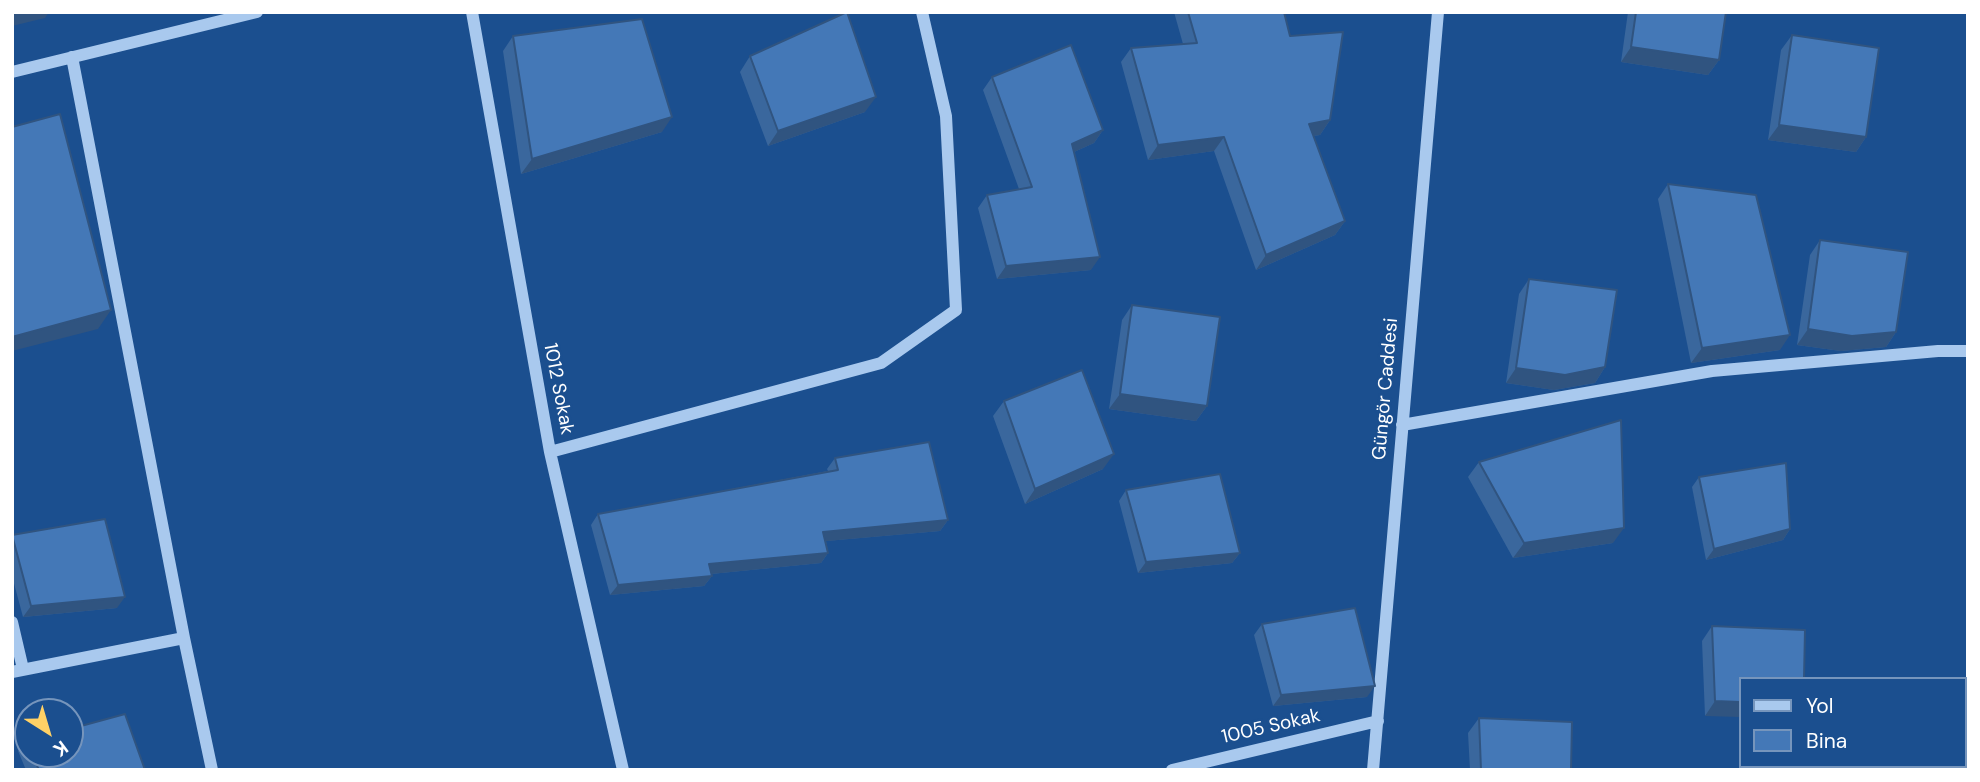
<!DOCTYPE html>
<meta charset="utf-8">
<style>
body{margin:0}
#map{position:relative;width:1980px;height:782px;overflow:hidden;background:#1b4f8f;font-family:"DM Sans",sans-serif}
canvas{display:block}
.frame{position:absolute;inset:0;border:14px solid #fff;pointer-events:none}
.legend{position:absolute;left:1739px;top:677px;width:228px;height:91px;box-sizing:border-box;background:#1b4f8f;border:2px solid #7695bc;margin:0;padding:9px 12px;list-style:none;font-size:21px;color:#fff}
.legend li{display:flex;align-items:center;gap:14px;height:35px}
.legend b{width:35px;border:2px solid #7695bc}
.north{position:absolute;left:14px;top:698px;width:70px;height:70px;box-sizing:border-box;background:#1b4f8f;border:2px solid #7695bc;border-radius:50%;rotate:143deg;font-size:19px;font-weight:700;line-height:28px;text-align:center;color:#fff}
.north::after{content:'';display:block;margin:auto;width:24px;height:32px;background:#ffd166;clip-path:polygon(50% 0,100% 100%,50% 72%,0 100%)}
</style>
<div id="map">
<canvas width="1980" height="782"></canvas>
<div class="frame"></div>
<ul class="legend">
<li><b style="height:9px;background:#a9c9ee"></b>Yol</li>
<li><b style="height:19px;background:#4478b7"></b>Bina</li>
</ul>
<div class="north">K</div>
</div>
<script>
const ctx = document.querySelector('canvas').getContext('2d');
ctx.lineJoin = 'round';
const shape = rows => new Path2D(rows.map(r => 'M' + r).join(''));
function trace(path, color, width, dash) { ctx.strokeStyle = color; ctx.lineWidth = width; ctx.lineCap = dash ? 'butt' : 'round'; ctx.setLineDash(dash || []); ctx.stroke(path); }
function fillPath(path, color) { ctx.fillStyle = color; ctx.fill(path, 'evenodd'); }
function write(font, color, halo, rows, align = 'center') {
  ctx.font = font + ' "DM Sans",sans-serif'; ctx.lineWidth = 5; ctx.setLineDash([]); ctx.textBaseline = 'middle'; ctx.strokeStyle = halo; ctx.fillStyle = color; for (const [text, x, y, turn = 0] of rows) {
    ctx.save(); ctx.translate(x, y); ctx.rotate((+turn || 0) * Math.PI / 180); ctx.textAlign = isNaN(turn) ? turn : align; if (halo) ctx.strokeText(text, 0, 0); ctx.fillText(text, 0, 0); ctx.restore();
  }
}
trace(shape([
 [472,12,550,452,623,770],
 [72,57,184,638,212,770],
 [12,72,257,12],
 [1402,425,1712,371,1938,351,1968,351],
 [550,452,881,363,956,310,946,116,922,12],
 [12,622,23,669],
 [12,672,184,638],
 [1172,770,1378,721],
 [1373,770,1438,12]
]), '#a9c9ee', 12);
fillPath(shape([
 [1174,12,1284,12,1290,36,1330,120,1320,135,1313,136,1345,221,1335,235,1256,270,1214,151,1148,160,1121,62,1131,48,1183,44],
 [1628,12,1726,12,1719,60,1708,75,1621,62],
 [1792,35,1866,137,1856,152,1768,140,1781,50],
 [513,36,662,132,521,174,503,51],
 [750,56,865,112,768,146,740,72],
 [992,77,1103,130,1094,143,1074,152,1091,270,997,279,978,208,987,195,1019,189,983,90],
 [1668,184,1780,350,1691,363,1658,199],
 [1820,240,1896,332,1886,347,1841,351,1797,345,1810,255],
 [1529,279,1605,367,1595,383,1554,390,1506,383,1519,294],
 [1132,305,1207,406,1196,421,1109,409,1122,320],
 [1004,401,1103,469,1025,504,993,416],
 [835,458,948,520,940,531,826,541,828,553,821,563,711,574,712,576,704,586,610,595,591,525,598,514,828,471,827,469],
 [1479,462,1613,543,1513,558,1468,477],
 [1699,477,1790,529,1783,540,1706,560,1692,487],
 [1126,490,1240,553,1232,563,1138,573,1119,501],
 [12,535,117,608,23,617,12,576],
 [1262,624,1367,697,1273,706,1254,635],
 [1712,626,1805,630,1705,716,1702,641],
 [1479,718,1571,770,1470,770,1468,733],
 [28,740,28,754,70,754,145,770,26,770,18,751,25,741]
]), '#3a679d');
fillPath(shape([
 [16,12,49,12,45,18,12,26,12,13],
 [1631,47,1719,60,1708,75,1621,62],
 [876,97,865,112,768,146,778,131],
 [672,117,662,132,521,174,532,159],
 [1330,120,1320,135,1299,138,1309,124],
 [1779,125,1866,137,1856,152,1768,140],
 [1103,130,1094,143,1063,157,1072,144],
 [1224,137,1214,151,1148,160,1158,145],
 [1345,221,1335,235,1256,270,1266,255],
 [1100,257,1091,270,997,279,1006,266],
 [111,310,98,329,12,351,12,337],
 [1808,329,1896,332,1886,347,1841,351,1797,345],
 [1790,335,1780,350,1691,363,1702,348],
 [1605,367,1595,383,1554,390,1506,383,1516,368],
 [1120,394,1207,406,1196,421,1109,409],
 [1114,454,1103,469,1025,504,1035,489],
 [948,520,940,531,816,542,823,532],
 [1624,528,1613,543,1513,558,1524,543],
 [1790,529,1783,540,1706,560,1714,549],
 [828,553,821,563,701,575,709,564],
 [1240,553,1232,563,1138,573,1146,562],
 [712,576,704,586,610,595,618,585],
 [125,597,117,608,23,617,31,606],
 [1375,686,1367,697,1273,706,1281,695],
 [1715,701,1740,702,1740,717,1705,716]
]), '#305480');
const building = shape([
 [847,12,876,97,778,131,750,56,847,12],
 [1188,12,1284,12,1290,36,1343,32,1330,120,1309,124,1345,221,1266,255,1224,137,1158,145,1131,48,1197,43,1188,12],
 [1636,12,1726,12,1719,60,1631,47,1636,12],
 [642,19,672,117,532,159,513,36,642,19],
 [1792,35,1879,48,1866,137,1779,125,1792,35],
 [1071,45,1103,130,1072,144,1100,257,1006,266,987,195,1032,187,992,77,1071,45],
 [60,114,111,310,12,337,12,127,60,114],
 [1668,184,1756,195,1790,335,1702,348,1668,184],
 [1820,240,1908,252,1896,332,1852,336,1808,329,1820,240],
 [1529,279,1617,290,1605,367,1565,375,1516,368,1529,279],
 [1132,305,1220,317,1207,406,1120,394,1132,305],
 [1082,370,1114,454,1035,489,1004,401,1082,370],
 [1621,420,1624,528,1524,543,1479,462,1621,420],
 [929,442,948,520,823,532,828,553,709,564,712,576,618,585,598,514,838,470,835,458,929,442],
 [1786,463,1790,529,1714,549,1699,477,1786,463],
 [1220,474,1240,553,1146,562,1126,490,1220,474],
 [105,519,125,597,31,606,12,535,105,519],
 [1355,608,1375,686,1281,695,1262,624,1355,608],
 [1712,626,1805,630,1804,679,1740,679,1740,702,1715,701,1712,626],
 [125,714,145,770,39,770,32,754,70,754,70,729,125,714],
 [1479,718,1572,722,1571,770,1481,770,1479,718]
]);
fillPath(building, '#4478b7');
trace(building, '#305480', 2);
write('19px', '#fff', '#1b4f8f', [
 ["1012 Sokak",558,389,79],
 ["Güngör Caddesi",1386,389,-85],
 ["1005 Sokak",1271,727,-13]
]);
</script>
